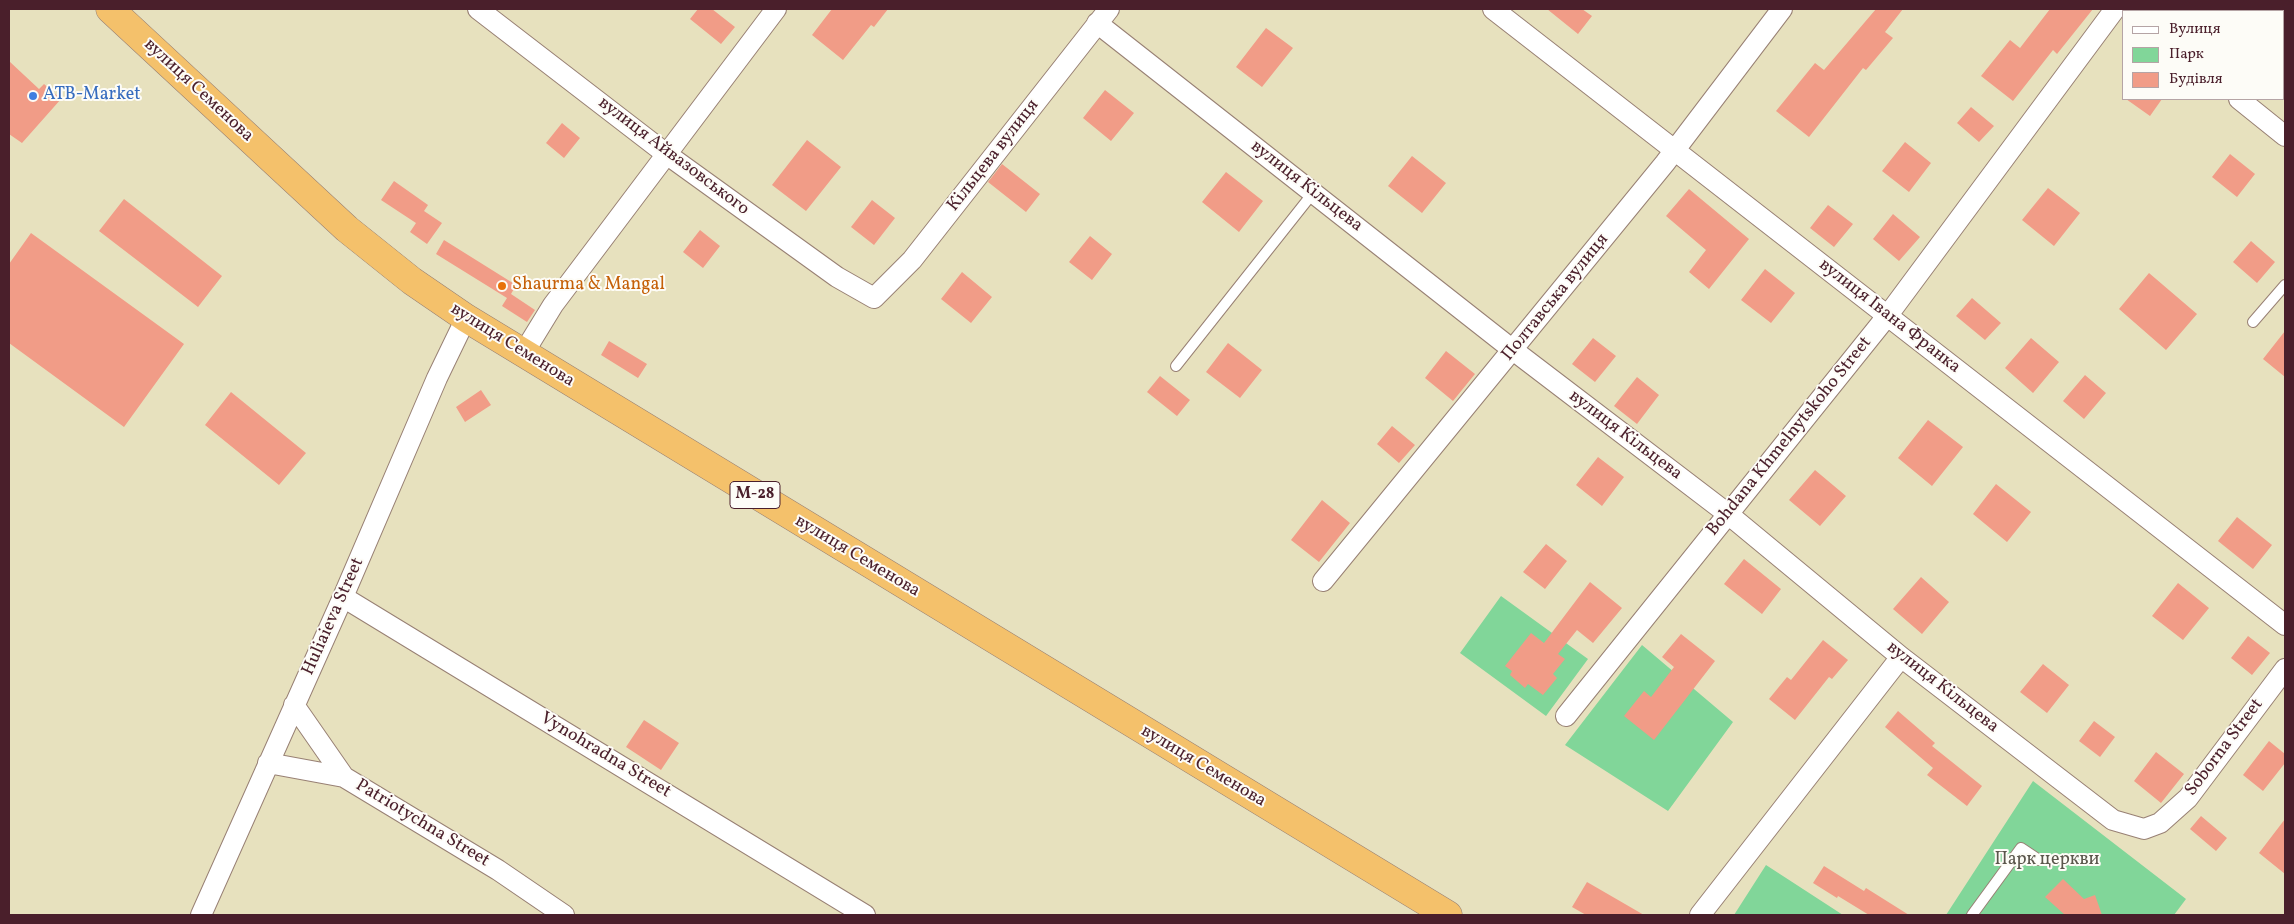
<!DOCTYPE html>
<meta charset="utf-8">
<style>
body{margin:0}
#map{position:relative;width:2294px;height:924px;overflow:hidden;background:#e7e1be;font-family:Vollkorn,serif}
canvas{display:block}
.frame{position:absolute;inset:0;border:10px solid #4a1f2b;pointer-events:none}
.legend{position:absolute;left:2122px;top:10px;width:162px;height:90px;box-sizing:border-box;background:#fdfcf7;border:1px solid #b5a4a5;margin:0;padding:6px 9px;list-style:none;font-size:15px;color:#4a1f2b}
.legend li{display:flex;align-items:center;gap:10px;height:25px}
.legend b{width:25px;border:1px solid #b5a4a5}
</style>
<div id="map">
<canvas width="2294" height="924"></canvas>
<div class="frame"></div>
<ul class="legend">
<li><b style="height:6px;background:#fff"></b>Вулиця</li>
<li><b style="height:14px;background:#81d699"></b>Парк</li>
<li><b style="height:14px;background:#f19c87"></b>Будівля</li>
</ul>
</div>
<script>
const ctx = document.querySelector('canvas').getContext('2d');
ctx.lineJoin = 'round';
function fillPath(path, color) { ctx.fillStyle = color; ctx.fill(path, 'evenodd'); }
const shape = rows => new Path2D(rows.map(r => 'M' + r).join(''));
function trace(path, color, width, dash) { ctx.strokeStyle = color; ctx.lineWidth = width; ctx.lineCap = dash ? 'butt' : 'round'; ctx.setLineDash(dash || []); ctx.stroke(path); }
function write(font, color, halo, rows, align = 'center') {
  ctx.font = font + ' Vollkorn,serif'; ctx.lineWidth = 4; ctx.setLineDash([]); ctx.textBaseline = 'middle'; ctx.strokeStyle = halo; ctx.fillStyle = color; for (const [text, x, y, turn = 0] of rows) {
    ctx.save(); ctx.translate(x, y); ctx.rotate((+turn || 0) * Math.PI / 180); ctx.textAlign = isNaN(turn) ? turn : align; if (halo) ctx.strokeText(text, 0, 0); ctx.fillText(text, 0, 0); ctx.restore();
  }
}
fillPath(shape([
 [1501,596,1588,659,1546,716,1460,653],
 [1642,645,1733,722,1668,811,1565,745],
 [2033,781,2186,899,2174,915,1946,915],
 [1766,865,1843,915,1734,915]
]), '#81d699');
fillPath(shape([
 [698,9,712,9,735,27,721,44,690,19],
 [832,9,888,9,874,27,871,25,843,60,812,35],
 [1547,9,1582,9,1592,16,1578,34],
 [1876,9,1903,9,1885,32,1893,38,1866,70,1863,68,1809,137,1776,111,1815,63,1824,70],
 [2050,9,2093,9,2057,54,2053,50,2013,101,1981,76,2010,40,2020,48],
 [1266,28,1293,48,1262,87,1236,67],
 [9,61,39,89,44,84,61,99,22,143,9,134],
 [1105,90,1134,113,1111,141,1083,118],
 [2126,99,2162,99,2150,116],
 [1971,107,1994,126,1979,142,1957,123],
 [562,123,580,138,564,158,546,143],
 [807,140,841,167,806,211,772,185],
 [1905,142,1931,163,1909,192,1882,171],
 [2230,154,2255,174,2237,197,2212,177],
 [1412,156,1446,183,1422,213,1388,186],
 [1002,164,1040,194,1026,212,988,182],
 [1226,172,1263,201,1239,232,1202,202],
 [394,181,428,205,424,211,442,223,427,244,410,232,416,223,381,200],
 [2048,188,2080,213,2054,246,2022,220],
 [1689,189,1749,239,1709,289,1689,272,1706,250,1666,216],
 [124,199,222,276,198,307,99,231],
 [872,200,895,218,874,245,851,227],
 [1828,205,1853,224,1834,247,1810,228],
 [1893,214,1920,237,1899,261,1873,239],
 [700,230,720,246,703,268,683,252],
 [31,233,184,344,124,427,9,343,9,264],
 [1090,236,1112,254,1092,280,1069,262],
 [444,240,516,285,511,294,535,310,527,322,502,306,507,298,436,254],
 [2251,241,2275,262,2257,283,2233,262],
 [1765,269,1795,293,1771,323,1741,300],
 [962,272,992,297,971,323,941,299],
 [2149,273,2197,314,2166,350,2119,309],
 [1972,298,2001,323,1985,340,1956,316],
 [2285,331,2285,377,2263,359],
 [1593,338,1616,356,1595,382,1572,364],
 [2031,338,2059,362,2033,393,2005,368],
 [609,341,647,364,638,378,601,355],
 [1228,343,1262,370,1240,398,1206,372],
 [1446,351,1475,374,1453,401,1425,378],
 [2085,375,2106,393,2084,419,2063,401],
 [1160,376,1190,400,1177,416,1147,392],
 [1637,377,1659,395,1637,424,1614,406],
 [481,390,491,405,465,422,456,407],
 [231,392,306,453,279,485,205,425],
 [1928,420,1963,447,1932,486,1898,458],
 [1392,426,1415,445,1399,463,1377,444],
 [1598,457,1624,477,1602,506,1576,485],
 [1815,470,1846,496,1820,526,1789,500],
 [1996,484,2031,512,2007,542,1973,514],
 [1322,500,1350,523,1319,562,1291,540],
 [2237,517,2272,545,2253,569,2218,541],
 [1546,544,1567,561,1545,589,1523,572],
 [1744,559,1781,589,1762,614,1724,584],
 [1921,577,1949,602,1922,634,1893,609],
 [1590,582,1622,608,1593,643,1577,630,1558,654,1565,659,1553,674,1557,678,1543,695,1528,684,1525,688,1510,675,1512,671,1505,666,1531,633,1544,643],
 [2178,583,2209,608,2183,640,2152,616],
 [1681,634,1715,661,1654,740,1624,716,1644,691,1651,697,1674,667,1662,657],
 [2248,636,2270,653,2252,675,2231,658],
 [1823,640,1848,660,1832,679,1829,677,1795,720,1769,699,1787,677,1791,680],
 [2043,664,2069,685,2047,713,2020,692],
 [1898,711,1935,743,1932,746,1982,786,1967,806,1927,775,1933,768,1885,727],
 [644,720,679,743,661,770,626,747],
 [2094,721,2115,737,2100,757,2079,741],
 [2269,741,2285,754,2285,763,2263,791,2243,775],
 [2156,752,2184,774,2161,803,2134,781],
 [2201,816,2227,838,2216,851,2190,829],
 [2285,819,2285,874,2259,853],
 [1824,866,1864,891,1866,888,1909,915,1869,915,1838,896,1837,898,1813,883],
 [2063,879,2084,899,2095,895,2102,915,2065,915,2045,897],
 [1587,882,1644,915,1586,915,1572,907]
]), '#f19c87');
const lane = shape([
 [2253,322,2285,285],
 [1176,366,1313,193],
 [1972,915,2021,848,2039,860]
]);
const street = shape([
 [478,9,665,153,837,277,874,298,912,260,1109,9],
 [1493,9,2285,625],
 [1097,23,1513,350,1728,514,1901,657,2113,820,2144,829,2160,823,2188,798,2285,669],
 [2239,99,2285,136],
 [523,354,553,305,776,9],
 [1323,581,1665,163,1782,9],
 [343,597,865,915],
 [294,705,344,777],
 [1566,716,1888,315,2115,9],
 [268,763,344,777,498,870,564,915],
 [201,915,343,597,437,378,466,318],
 [1700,915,1901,657]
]);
const highway = shape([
 [110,9,347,229,412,281,466,318,1448,915]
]);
trace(lane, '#988074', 12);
trace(street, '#988074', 22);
trace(highway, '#988074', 29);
trace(lane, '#fff', 10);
trace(street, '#fff', 20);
trace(highway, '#f4c16b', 28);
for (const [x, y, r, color] of [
 [33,96,5,"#3f7fe0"],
 [502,286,5,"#e8710a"]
]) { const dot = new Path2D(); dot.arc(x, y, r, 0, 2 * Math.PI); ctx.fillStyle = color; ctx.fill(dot); trace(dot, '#fdfcf7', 2); }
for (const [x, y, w] of [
 [755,495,50]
]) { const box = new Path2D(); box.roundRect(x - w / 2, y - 13.5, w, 27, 4); ctx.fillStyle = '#fdfcf7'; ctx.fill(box); trace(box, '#4a1f2b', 1); }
write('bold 16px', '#4a1f2b', null, [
 ["М-28",755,495]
]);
write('18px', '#4a1f2b', '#fdfcf7', [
 ["вулиця Семенова",198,91,43],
 ["Кільцева вулиця",994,156,-52],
 ["вулиця Айвазовського",673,157,37],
 ["вулиця Кільцева",1306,187,38],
 ["Полтавська вулиця",1556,298,-51],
 ["вулиця Івана Франка",1889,317,38],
 ["вулиця Семенова",512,346,32],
 ["вулиця Кільцева",1625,436,37],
 ["Bohdana Khmelnytskoho Street",1790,437,-51],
 ["вулиця Семенова",857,557,31],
 ["Huliaieva Street",334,617,-66],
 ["вулиця Кільцева",1942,688,38],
 ["Soborna Street",2225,748,-53],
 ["Vynohradna Street",605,756,31],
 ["вулиця Семенова",1203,767,31],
 ["Patriotychna Street",422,824,31]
]);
write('18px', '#366cbe', '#fdfcf7', [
 ["ATB-Market",43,96]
], 'left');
write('18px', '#c56008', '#fdfcf7', [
 ["Shaurma & Mangal",512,286]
], 'left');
write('18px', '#5a564c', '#fdfcf7', [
 ["Парк церкви",2047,861]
]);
</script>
